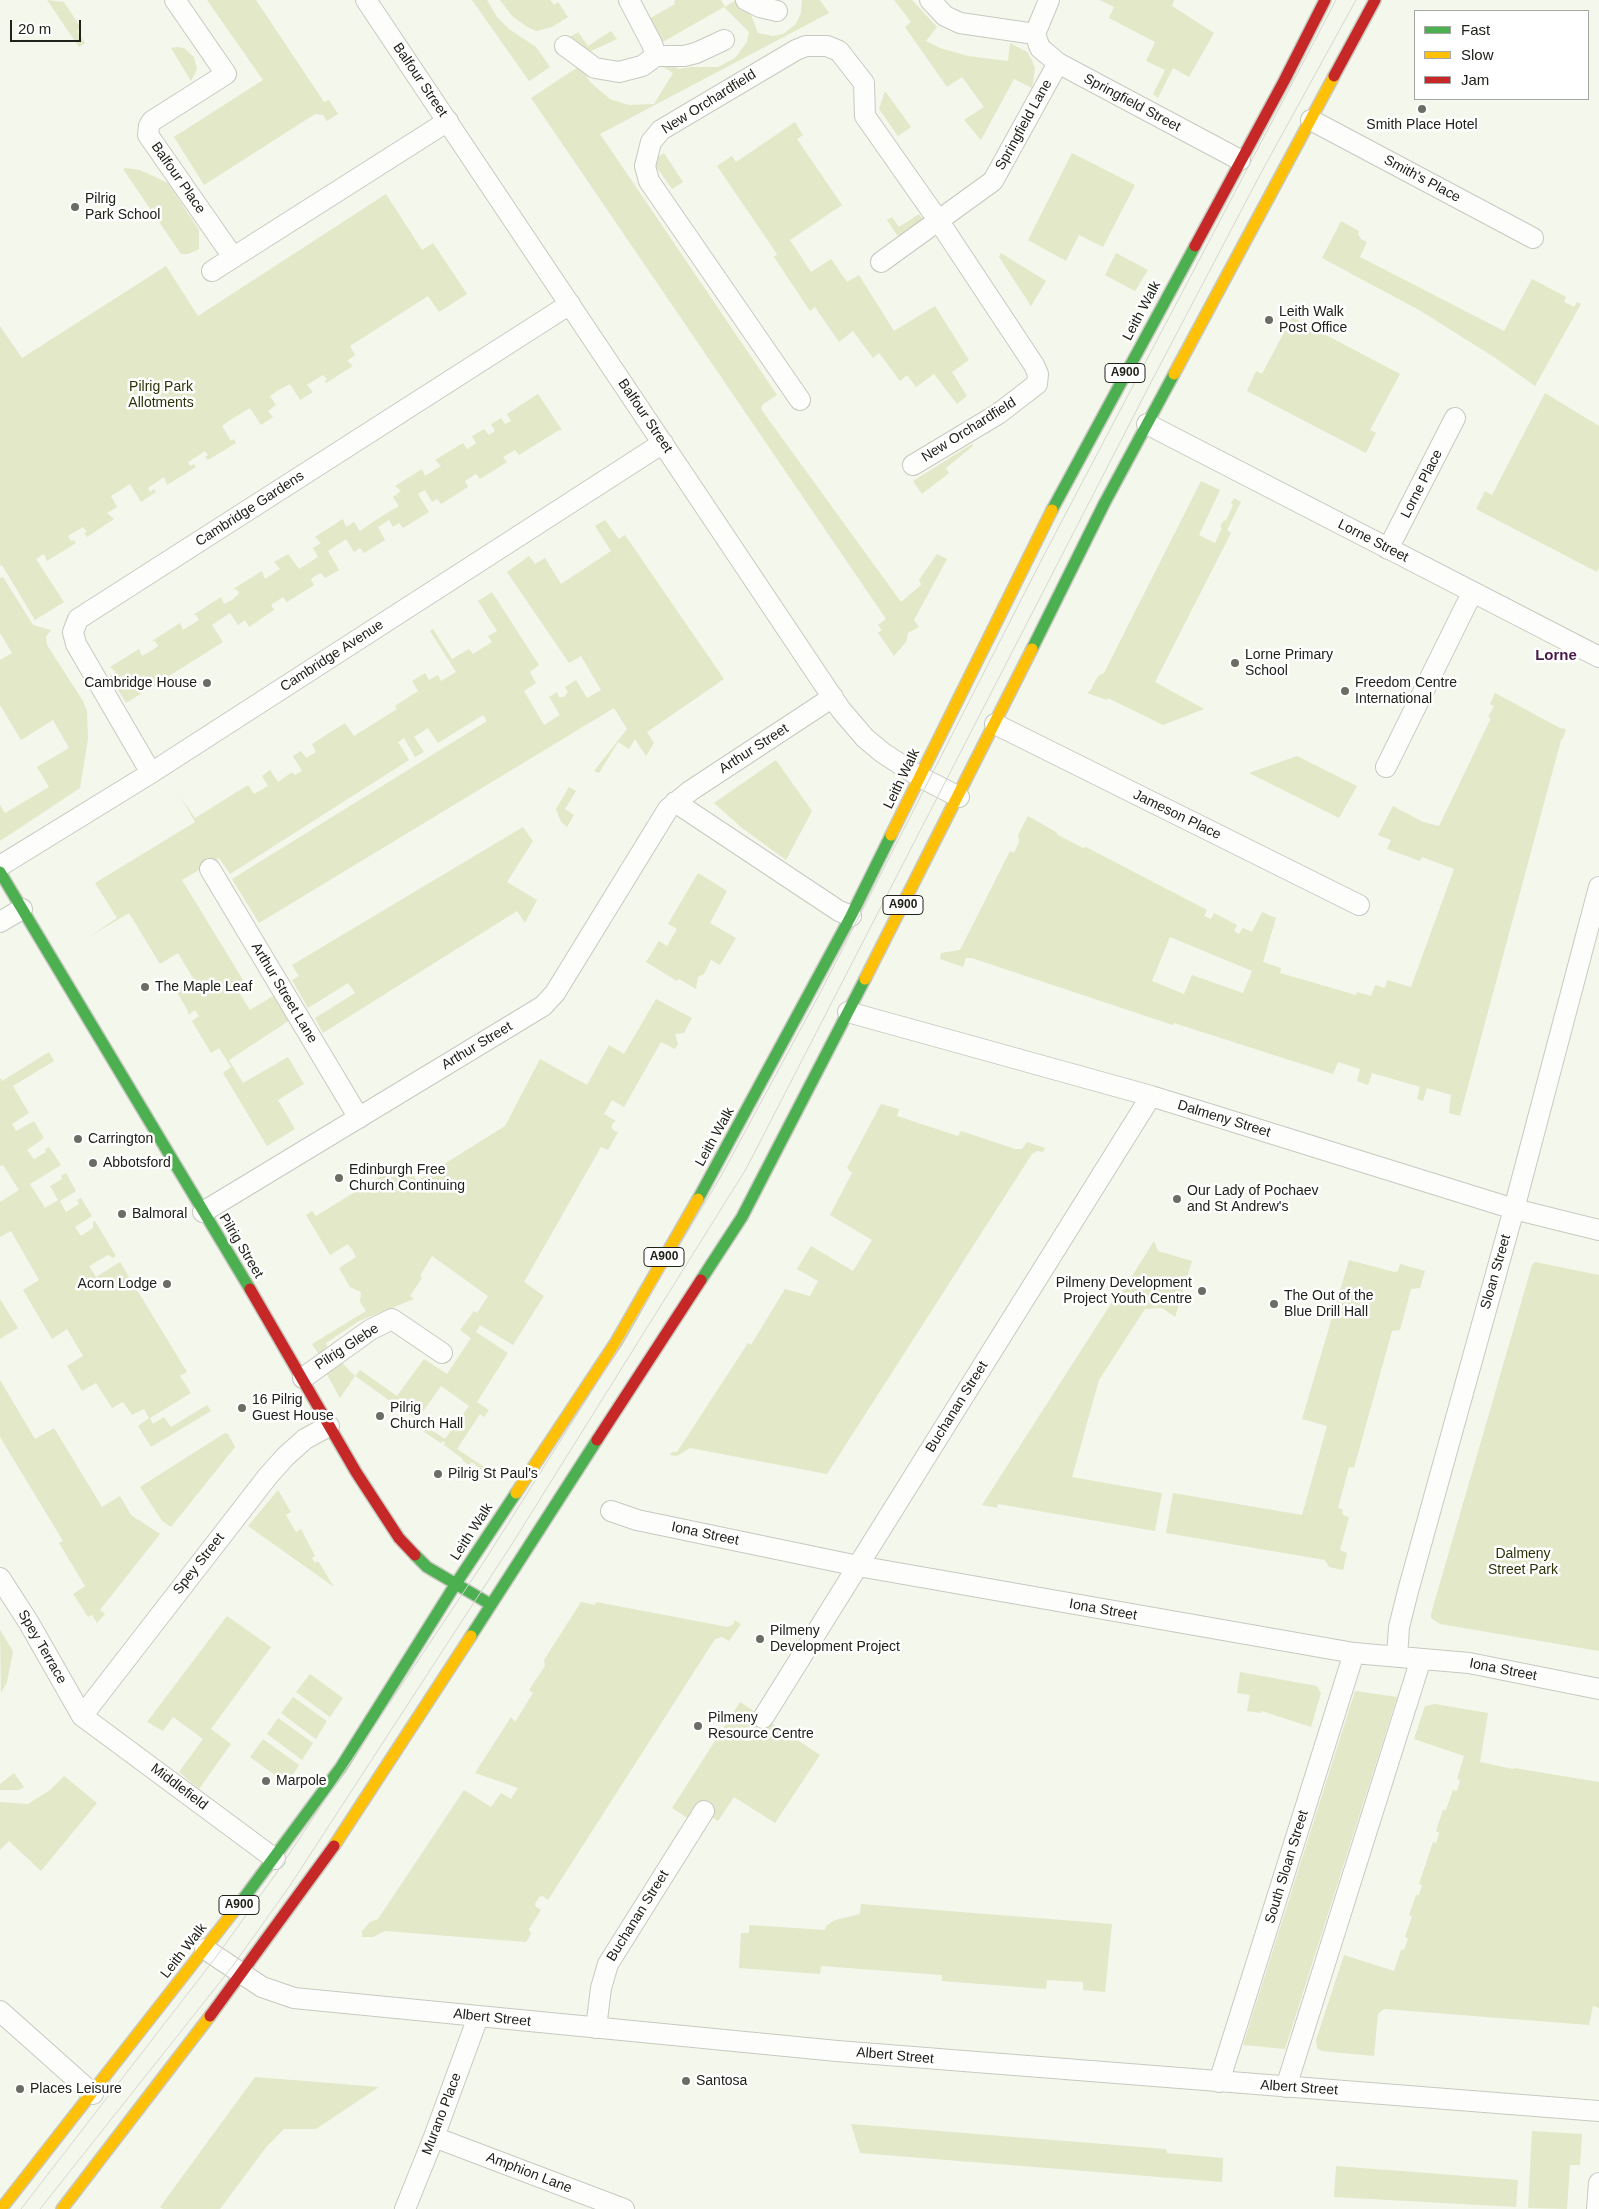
<!DOCTYPE html>
<style>
body{margin:0}
#map{position:relative;width:1599px;height:2209px;overflow:hidden;background:#f4f7eb;font-family:Helvetica,sans-serif}
canvas{display:block}
.legend{position:absolute;left:1414px;top:10px;width:175px;height:90px;box-sizing:border-box;background:#fff;border:1px solid #a6a7a4;margin:0;padding:6px 9px;list-style:none;font-size:15px;color:#21221b}
.legend li{display:flex;align-items:center;gap:10px;height:25px}
.legend b{width:25px;border:1px solid #a6a7a4}
.scale{position:absolute;left:10px;top:20px;width:71px;height:22px;box-sizing:border-box;border:2px solid #21221b;border-top:0;padding-left:6px;font-size:15px;line-height:18px;white-space:nowrap;color:#21221b;-webkit-text-stroke:4px #fff;paint-order:stroke}
</style>
<div id="map">
<canvas width="1599" height="2209"></canvas>
<ul class="legend">
<li><b style="height:6px;background:#4caf50"></b>Fast</li>
<li><b style="height:6px;background:#ffc107"></b>Slow</li>
<li><b style="height:6px;background:#c62828"></b>Jam</li>
</ul>
<div class="scale">20 m</div>
</div>
<script>
const ctx = document.querySelector('canvas').getContext('2d');
ctx.lineJoin = 'round';
function fillPath(path, color) { ctx.fillStyle = color; ctx.fill(path, 'evenodd'); }
const shape = rows => new Path2D(rows.map(r => 'M' + r).join(''));
function trace(path, color, width, dash) { ctx.strokeStyle = color; ctx.lineWidth = width; ctx.lineCap = dash ? 'butt' : 'round'; ctx.setLineDash(dash || []); ctx.stroke(path); }
function write(font, color, halo, rows, align = 'center') {
  ctx.font = font + ' Helvetica,sans-serif'; ctx.lineWidth = 5; ctx.setLineDash([]); ctx.textBaseline = 'middle'; ctx.strokeStyle = halo; ctx.fillStyle = color; for (const [text, x, y, turn = 0] of rows) {
    ctx.save(); ctx.translate(x, y); ctx.rotate((+turn || 0) * Math.PI / 180); ctx.textAlign = isNaN(turn) ? turn : align; if (halo) ctx.strokeText(text, 0, 0); ctx.fillText(text, 0, 0); ctx.restore();
  }
}
fillPath(shape([
 [47,0,64,2,81,28,77,31,85,43,79,47],
 [207,0,256,0,324,102,329,100,338,114,327,121,323,115,315,114,204,185,174,137,263,80],
 [472,0,487,0,497,17,509,29,536,47,550,67,529,81],
 [500,0,550,0,554,5,558,2,568,17,552,27,537,31,527,27,512,16],
 [676,0,721,0,725,7,736,0,749,10,758,33,773,36,783,34,796,24,801,13,802,0,820,0,829,13,600,134,777,395,762,405,761,409,901,602,921,585,919,580,937,554,947,559,914,620,919,627,908,633,906,642,894,656,878,633,882,630,878,625,886,619,531,98,581,65,590,82,610,99,629,105,654,104,673,73,658,64,670,63,679,69,691,67,718,67,735,58,747,42,749,32,724,7,661,43,647,20,675,4,674,1],
 [894,0,912,0,937,27,926,41,940,48,968,56,1008,61,1010,43,1027,52,1032,60,1035,69,1032,88,1014,79,981,140,964,120,984,107,962,77,947,87,905,27,911,22],
 [1100,0,1174,0,1172,6,1214,33,1189,77,1173,68,1158,98,1153,94,1165,70,1146,61,1155,42,1109,18,1114,7],
 [611,31,617,39,591,51,583,49,570,37,578,32,588,46],
 [177,47,184,48,194,57,197,69,191,81,171,48],
 [885,91,911,127,898,136,879,109],
 [795,122,803,135,797,139,842,205,790,240,811,272,831,259,847,282,859,275,894,331,935,306,969,360,952,372,967,396,957,404,934,374,916,387,907,375,900,381,879,353,873,358,853,331,839,342,815,307,810,311,774,257,777,254,717,166,732,156,736,162],
 [664,153,683,182,672,189,652,161],
 [1072,153,1135,185,1103,247,1079,235,1066,261,1028,240],
 [126,168,140,170,168,183,199,230,199,249,188,254,181,254,123,169],
 [386,194,422,250,433,243,467,294,439,312,428,296,350,346,355,355,347,361,353,366,326,383,325,381,327,379,323,375,307,385,313,392,300,400,290,384,277,391,270,396,276,405,268,411,273,417,261,425,250,408,230,420,222,426,231,441,234,439,236,443,208,460,205,457,208,455,205,451,196,457,188,462,190,466,194,464,196,467,167,485,164,477,148,488,150,492,154,489,156,492,141,502,130,484,111,496,117,507,107,513,114,519,87,537,84,533,87,532,83,527,68,536,71,541,74,540,76,543,47,561,44,554,36,559,64,602,35,620,2,565,0,566,0,326,22,358,166,266,198,316],
 [919,214,924,221,899,238,887,220,892,217,899,227],
 [1341,221,1359,231,1358,234,1361,239,1367,242,1360,257,1504,331,1532,279,1566,297,1564,302,1574,307,1577,302,1581,304,1535,386,1494,357,1419,310,1322,258],
 [1001,253,1046,281,1031,306,999,257],
 [1116,253,1148,270,1135,291,1105,275],
 [1292,317,1400,374,1370,430,1376,433,1366,453,1247,391,1256,371,1262,374],
 [1545,393,1599,426,1599,568,1597,572,1476,509,1485,491,1492,495],
 [538,394,562,430,559,430,519,455,515,450,503,457,507,462,480,479,476,474,465,481,468,487,441,504,437,499,432,502,425,490,419,493,418,494,429,512,403,528,399,523,393,527,389,520,378,527,385,540,364,553,360,548,354,552,346,539,328,551,339,570,325,578,321,573,315,576,311,579,314,585,287,602,283,597,271,605,274,610,249,627,245,620,238,625,230,613,212,625,223,642,126,703,110,676,116,672,110,667,139,649,142,656,151,651,158,646,155,641,152,641,180,623,183,630,199,620,196,615,193,615,221,597,224,604,232,600,239,594,237,590,233,589,262,571,265,579,280,569,274,562,288,554,299,569,318,557,313,548,321,543,315,537,343,519,346,527,354,522,360,531,379,518,399,506,393,497,401,491,395,486,422,469,425,476,441,466,435,460,463,443,467,449,472,446,476,443,472,436,484,429,489,435,495,431,491,424,501,418,505,424,511,421,507,414],
 [972,444,973,446,946,468,949,473,922,494,913,481],
 [1201,481,1220,490,1199,535,1215,543,1222,528,1220,527,1224,520,1226,521,1233,505,1231,503,1234,498,1241,502,1227,530,1231,533,1155,682,1204,709,1163,725,1108,698,1107,700,1087,693,1090,691,1098,676,1104,673],
 [605,520,619,539,625,535,724,679,647,732,654,743,646,756,635,739,629,749,618,742,599,773,594,771,627,729,614,708,259,923,232,879,487,721,483,715,438,743,428,728,414,737,424,752,415,757,404,738,398,742,409,760,230,874,219,858,182,880,243,980,235,986,250,1010,275,995,290,1020,229,1060,243,1083,288,1057,304,1084,278,1100,295,1129,267,1146,223,1073,231,1067,219,1048,211,1053,192,1021,199,1016,195,1010,188,1015,188,1011,175,989,193,978,178,953,160,964,129,913,89,937,117,918,95,883,195,822,180,796,195,818,248,785,254,794,268,786,262,776,270,770,278,782,292,772,295,775,302,771,293,756,301,751,306,758,316,752,312,744,345,723,354,736,397,709,395,706,418,691,412,681,425,673,429,680,438,675,441,681,456,672,430,631,433,629,452,659,469,649,473,654,492,642,488,636,497,631,478,601,492,592,539,665,530,672,536,683,524,691,544,725,560,715,549,697,557,692,559,697,564,697,568,692,565,687,576,680,587,698,601,690,581,656,569,663,507,572,529,556,535,564,545,558,561,584,611,551,595,526],
 [3,577,33,625,51,630,46,637,47,645,83,701,87,711,88,739,80,788,0,841,0,805,5,813,49,787,37,767,69,748,53,720,21,740,0,705,0,660,12,653,0,633,0,578],
 [1495,693,1560,728,1566,729,1563,738,1561,740,1460,1116,1449,1113,1451,1095,1427,1088,1423,1101,1417,1099,1420,1087,1372,1073,1368,1085,1357,1081,1360,1069,1338,1062,1333,1074,1174,1023,1173,1025,972,958,966,958,963,967,940,959,941,953,960,950,1010,851,1014,853,1019,842,1018,835,1028,816,1056,832,1058,835,1083,848,1086,847,1207,910,1204,916,1211,919,1214,913,1237,925,1234,931,1239,934,1243,928,1252,932,1262,912,1276,918,1263,962,1281,968,1280,973,1356,995,1357,992,1371,996,1375,985,1385,988,1387,980,1411,987,1454,869,1422,857,1420,861,1387,849,1391,840,1378,835,1393,806,1423,822,1439,826,1491,718,1488,717,1494,706,1490,704],
 [1170,937,1252,971,1243,993,1192,975,1184,994,1152,981],
 [1297,756,1357,786,1339,818,1249,773],
 [776,760,812,811,786,860,742,828,714,803],
 [569,787,576,791,565,809,574,815,567,827,561,822,556,809],
 [523,827,533,841,507,882,537,900,525,923,517,911,323,1033,315,1018,355,993,348,983,308,1008,292,980,299,976,292,965],
 [698,873,727,891,710,923,736,938,720,965,711,960,704,974,698,977,696,989,679,979,677,981,646,962,659,941,667,946,677,929,668,924],
 [656,999,692,1018,684,1033,675,1034,678,1044,675,1049,661,1042,624,1107,612,1100,604,1114,616,1121,613,1123,611,1127,614,1131,618,1132,608,1150,601,1147,524,1282,544,1296,513,1345,480,1325,476,1332,508,1353,477,1402,489,1410,484,1417,480,1414,457,1449,486,1468,483,1472,472,1462,469,1465,463,1461,463,1459,444,1445,445,1443,443,1441,441,1443,424,1432,425,1426,445,1439,469,1406,441,1386,417,1420,355,1376,340,1398,325,1371,341,1362,355,1376,360,1370,397,1396,424,1359,447,1374,471,1338,460,1330,474,1311,477,1313,488,1296,432,1256,420,1276,422,1278,410,1296,414,1299,359,1321,326,1343,328,1348,321,1354,318,1353,312,1344,366,1311,360,1302,361,1292,350,1287,339,1268,356,1257,353,1251,348,1244,330,1255,306,1215,312,1211,316,1216,405,1161,417,1181,505,1126,540,1059,587,1085,609,1045,624,1054],
 [49,1052,54,1061,13,1086,29,1113,12,1124,16,1131,34,1121,44,1138,27,1150,34,1159,46,1152,45,1149,49,1147,61,1165,30,1184,45,1208,58,1200,50,1186,62,1179,61,1176,66,1173,76,1191,60,1201,66,1212,79,1204,77,1200,81,1198,92,1216,75,1227,81,1236,93,1228,93,1222,95,1221,116,1256,113,1258,108,1255,89,1266,96,1277,120,1262,187,1372,180,1376,191,1393,150,1418,153,1424,164,1417,171,1427,207,1405,211,1411,151,1447,138,1426,149,1418,144,1409,132,1415,123,1402,112,1408,96,1383,82,1391,67,1366,83,1356,67,1329,52,1339,23,1290,39,1280,11,1231,0,1237,0,1202,19,1190,3,1165,0,1166,0,1078,2,1081],
 [881,1104,899,1109,897,1116,958,1136,961,1131,1015,1149,1022,1149,1027,1142,1045,1148,1043,1152,1037,1151,1032,1154,827,1474,690,1448,677,1456,670,1455,672,1452,677,1452,748,1343,751,1345,785,1289,810,1296,818,1281,797,1269,811,1246,853,1271,872,1240,830,1215,852,1173,847,1168],
 [1154,1241,1158,1251,1192,1261,1175,1317,1162,1308,1145,1309,1099,1380,1072,1477,1162,1493,1155,1531,998,1504,997,1508,982,1505,1114,1299,1117,1300],
 [1349,1260,1394,1272,1398,1271,1400,1264,1425,1271,1420,1288,1411,1289,1400,1330,1392,1331,1354,1468,1349,1467,1338,1508,1343,1510,1342,1513,1345,1516,1349,1517,1340,1550,1347,1553,1343,1570,1329,1567,1325,1560,1166,1533,1173,1493,1302,1515,1327,1426,1302,1419],
 [1535,1262,1599,1275,1599,1651,1440,1624,1431,1618,1431,1614,1532,1265],
 [0,1299,18,1328,0,1339],
 [0,1380,35,1439,54,1428,102,1507,120,1496,131,1515,160,1534,100,1610,105,1614,97,1623,92,1615,88,1617,73,1594,85,1586,59,1543,63,1541,0,1437],
 [225,1433,228,1434,235,1447,171,1527,162,1521,140,1487],
 [278,1490,291,1512,286,1515,296,1532,301,1529,315,1556,312,1558,315,1563,318,1561,334,1587,248,1526],
 [581,1602,595,1605,596,1602,728,1627,734,1624,734,1620,741,1624,729,1641,722,1637,715,1639,548,1900,543,1896,539,1897,535,1904,536,1907,541,1910,529,1929,531,1934,526,1942,385,1931,373,1937,362,1937,362,1931,370,1922,378,1919,464,1790,491,1807,501,1793,511,1799,518,1788,475,1773,511,1717,515,1722,533,1693,529,1690,545,1666,544,1660],
 [227,1616,271,1647,211,1729,231,1744,199,1789,179,1772,203,1739,173,1717,163,1731,147,1722],
 [0,1630,13,1651,7,1682,1,1693],
 [1240,1672,1317,1686,1321,1693,1311,1727,1262,1711,1260,1713,1247,1711,1250,1695,1237,1693],
 [310,1674,343,1698,330,1717,296,1692],
 [1355,1691,1397,1697,1285,2049,1243,2045],
 [293,1697,327,1721,316,1739,281,1713],
 [740,1702,820,1755,775,1823,734,1797,718,1821,699,1808,691,1820,672,1808],
 [1435,1704,1488,1713,1480,1762,1513,1769,1514,1768,1599,1782,1599,2008,1593,2006,1589,2025,1384,2009,1378,2014,1374,2056,1322,2051,1317,2048,1316,2040,1344,1955,1394,1971,1401,1950,1404,1950,1408,1939,1405,1937,1412,1916,1409,1915,1416,1895,1419,1895,1422,1885,1419,1884,1433,1842,1436,1843,1439,1833,1436,1831,1443,1810,1446,1810,1453,1790,1457,1791,1460,1780,1457,1779,1464,1756,1414,1739,1425,1706],
 [278,1718,313,1743,302,1760,267,1734],
 [263,1739,299,1765,287,1784,250,1757],
 [14,1773,24,1787,19,1790,0,1790,0,1784],
 [64,1776,97,1803,41,1871,9,1841,0,1850,0,1802,28,1804,50,1790],
 [861,1904,1112,1924,1105,1992,1083,1990,1083,1982,1047,1980,1046,1989,942,1981,942,1975,821,1966,820,1974,739,1968,741,1933,749,1933,749,1925,825,1930,826,1926,835,1920,860,1914],
 [255,2077,379,2087,316,2129,284,2129,267,2146,220,2209,163,2209,160,2207],
 [851,2124,1166,2149,1167,2153,1223,2158,1222,2182,860,2153],
 [1532,2131,1582,2134,1580,2165,1570,2165,1567,2209,1528,2208],
 [1336,2166,1518,2180,1516,2207,1334,2197]
]), '#e2e8c8');
const street = shape([
 [175,0,226,74,152,121,149,126,148,135,233,257],
 [366,0,841,710,865,738,883,753,920,777,959,797],
 [629,0,652,44,656,56],
 [746,0,760,7,777,11],
 [930,0,945,16,960,23,1035,34,1040,48,1058,63,1240,160],
 [1035,34,1049,0],
 [565,46,595,68,619,72,642,66,656,56,684,56,696,53,724,40],
 [1311,120,1533,238],
 [881,262,993,181,1058,63],
 [212,271,448,121],
 [800,400,649,181,645,166,651,142,661,130,796,50,806,46,827,46,839,51,864,83,865,116,938,220,1034,365,1038,374,1037,384,998,414,913,465],
 [1147,424,1599,657],
 [1388,549,1455,418],
 [995,724,1359,905],
 [1386,767,1472,593],
 [151,773,76,644,73,632,78,619,570,304],
 [675,802,839,911,851,916],
 [0,866,151,773,663,443],
 [210,869,359,1118],
 [0,922,22,909],
 [848,1012,1151,1096,1514,1209,1599,1230],
 [203,1212,543,1006,555,993,668,809,690,791,833,697],
 [303,1378,370,1330,392,1319,442,1353],
 [611,1511,637,1520,858,1566,1354,1653,1469,1663,1599,1689],
 [0,1578,29,1623,82,1716,275,1859],
 [1397,1657,1399,1627,1408,1591,1514,1209,1599,887],
 [82,1716,268,1476,286,1456,305,1439,329,1426],
 [763,1718,1151,1096],
 [205,1949,262,1987,294,1998,837,2051,1599,2111],
 [0,2011,93,2094],
 [596,2028,601,1988,608,1964,704,1811],
 [1219,2082,1354,1653],
 [1286,2087,1421,1659],
 [434,2137,624,2209],
 [405,2209,434,2137,478,2017],
 [1597,2209,1599,2183]
]);
const fast = shape([
 [1052,510,1195,246],
 [1032,649,1104,504,1174,374],
 [0,872,250,1289],
 [698,1199,851,916,891,835],
 [701,1280,742,1217,865,979],
 [415,1555,427,1567,490,1604],
 [471,1636,597,1440],
 [241,1902,341,1767,455,1585,516,1493]
]);
const slow = shape([
 [1174,374,1334,76],
 [891,835,1052,510],
 [865,979,1032,649],
 [516,1493,616,1342,698,1199],
 [334,1846,471,1636],
 [1,2209,241,1902],
 [62,2209,210,2016]
]);
const jam = shape([
 [1334,76,1375,0],
 [1195,246,1284,81,1325,0],
 [250,1289,356,1472,399,1538,415,1555],
 [597,1440,701,1280],
 [210,2016,334,1846]
]);
trace(street, '#c7c9c0', 22);
trace(fast, '#c7c9c0', 14);
trace(slow, '#c7c9c0', 14);
trace(jam, '#c7c9c0', 14);
trace(street, '#fdfefc', 20);
trace(fast, '#4caf50', 11);
trace(slow, '#ffc107', 11);
trace(jam, '#c62828', 11);
trace(shape([
 [21,2209,216,1957,275,1875,485,1560,602,1375,721,1176,819,995,1044,555,1336,0],
 [40,2209,232,1967,289,1887,512,1544,746,1169,1148,388,1262,171,1356,0]
]), '#d6d7d3', 1);
for (const [x, y, r, color] of [
 [1422,109,5,"#6b6d64"],
 [75,207,5,"#6b6d64"],
 [1269,320,5,"#6b6d64"],
 [1235,663,5,"#6b6d64"],
 [207,683,5,"#6b6d64"],
 [1345,691,5,"#6b6d64"],
 [145,987,5,"#6b6d64"],
 [78,1139,5,"#6b6d64"],
 [93,1163,5,"#6b6d64"],
 [339,1178,5,"#6b6d64"],
 [1177,1199,5,"#6b6d64"],
 [122,1214,5,"#6b6d64"],
 [167,1284,5,"#6b6d64"],
 [1202,1291,5,"#6b6d64"],
 [1274,1304,5,"#6b6d64"],
 [242,1408,5,"#6b6d64"],
 [380,1416,5,"#6b6d64"],
 [438,1474,5,"#6b6d64"],
 [760,1639,5,"#6b6d64"],
 [698,1726,5,"#6b6d64"],
 [266,1781,5,"#6b6d64"],
 [686,2081,5,"#6b6d64"],
 [20,2089,5,"#6b6d64"]
]) { const dot = new Path2D(); dot.arc(x, y, r, 0, 2 * Math.PI); ctx.fillStyle = color; ctx.fill(dot); trace(dot, '#fff', 2); }
for (const [x, y, w] of [
 [1125,373,40],
 [903,905,40],
 [664,1257,40],
 [239,1905,40]
]) { const box = new Path2D(); box.roundRect(x - w / 2, y - 9.5, w, 19, 4); ctx.fillStyle = '#fff'; ctx.fill(box); trace(box, '#21221b', 1); }
write('bold 12px', '#21221b', null, [
 ["A900",1125,373],
 ["A900",903,905],
 ["A900",664,1257],
 ["A900",239,1905]
]);
write('14px', '#21221b', '#fff', [
 ["Balfour Street",420,80,56],
 ["New Orchardfield",709,102,-32],
 ["Springfield Street",1132,103,28],
 ["Springfield Lane",1024,125,-61],
 ["Balfour Place",178,178,55],
 ["Smith's Place",1422,179,28],
 ["Leith Walk",1142,311,-62],
 ["Balfour Street",645,416,56],
 ["New Orchardfield",969,430,-32],
 ["Lorne Place",1422,484,-63],
 ["Cambridge Gardens",250,509,-33],
 ["Lorne Street",1373,541,27],
 ["Cambridge Avenue",332,656,-33],
 ["Arthur Street",754,749,-33],
 ["Leith Walk",902,779,-64],
 ["Jameson Place",1177,815,26],
 ["Arthur Street Lane",284,993,59],
 ["Arthur Street",477,1046,-31],
 ["Dalmeny Street",1224,1119,17],
 ["Leith Walk",715,1137,-61],
 ["Pilrig Street",241,1246,59],
 ["Sloan Street",1496,1272,-74],
 ["Pilrig Glebe",347,1347,-33],
 ["Buchanan Street",957,1407,-58],
 ["Leith Walk",472,1532,-57],
 ["Iona Street",705,1534,12],
 ["Spey Street",199,1564,-52],
 ["Iona Street",1103,1610,10],
 ["Spey Terrace",42,1647,60],
 ["Iona Street",1503,1670,11],
 ["Middlefield",179,1787,37],
 ["South Sloan Street",1287,1867,-73],
 ["Buchanan Street",638,1916,-58],
 ["Leith Walk",184,1951,-52],
 ["Albert Street",492,2018,6],
 ["Albert Street",895,2056,5],
 ["Albert Street",1299,2088,4],
 ["Murano Place",442,2114,-69],
 ["Amphion Lane",529,2173,21]
]);
write('14px', '#21221b', '#fff', [
 ["Smith Place Hotel",1422,125,"center"],
 ["Pilrig",85,199],
 ["Park School",85,215],
 ["Leith Walk",1279,312],
 ["Post Office",1279,328],
 ["Lorne Primary",1245,655],
 ["School",1245,671],
 ["Cambridge House",197,683,"right"],
 ["Freedom Centre",1355,683],
 ["International",1355,699],
 ["The Maple Leaf",155,987],
 ["Carrington",88,1139],
 ["Abbotsford",103,1163],
 ["Edinburgh Free",349,1170],
 ["Church Continuing",349,1186],
 ["Our Lady of Pochaev",1187,1191],
 ["and St Andrew's",1187,1207],
 ["Balmoral",132,1214],
 ["Pilmeny Development",1192,1283,"right"],
 ["Project Youth Centre",1192,1299,"right"],
 ["Acorn Lodge",157,1284,"right"],
 ["The Out of the",1284,1296],
 ["Blue Drill Hall",1284,1312],
 ["16 Pilrig",252,1400],
 ["Guest House",252,1416],
 ["Pilrig",390,1408],
 ["Church Hall",390,1424],
 ["Pilrig St Paul's",448,1474],
 ["Pilmeny",770,1631],
 ["Development Project",770,1647],
 ["Pilmeny",708,1718],
 ["Resource Centre",708,1734],
 ["Marpole",276,1781],
 ["Santosa",696,2081],
 ["Places Leisure",30,2089]
], 'left');
write('14px', '#2e3307', '#fff', [
 ["Pilrig Park",161,387],
 ["Allotments",161,403],
 ["Dalmeny",1523,1554],
 ["Street Park",1523,1570]
]);
write('bold 15px', '#4c1a4a', '#fff', [
 ["Lorne",1556,656]
]);
</script>
